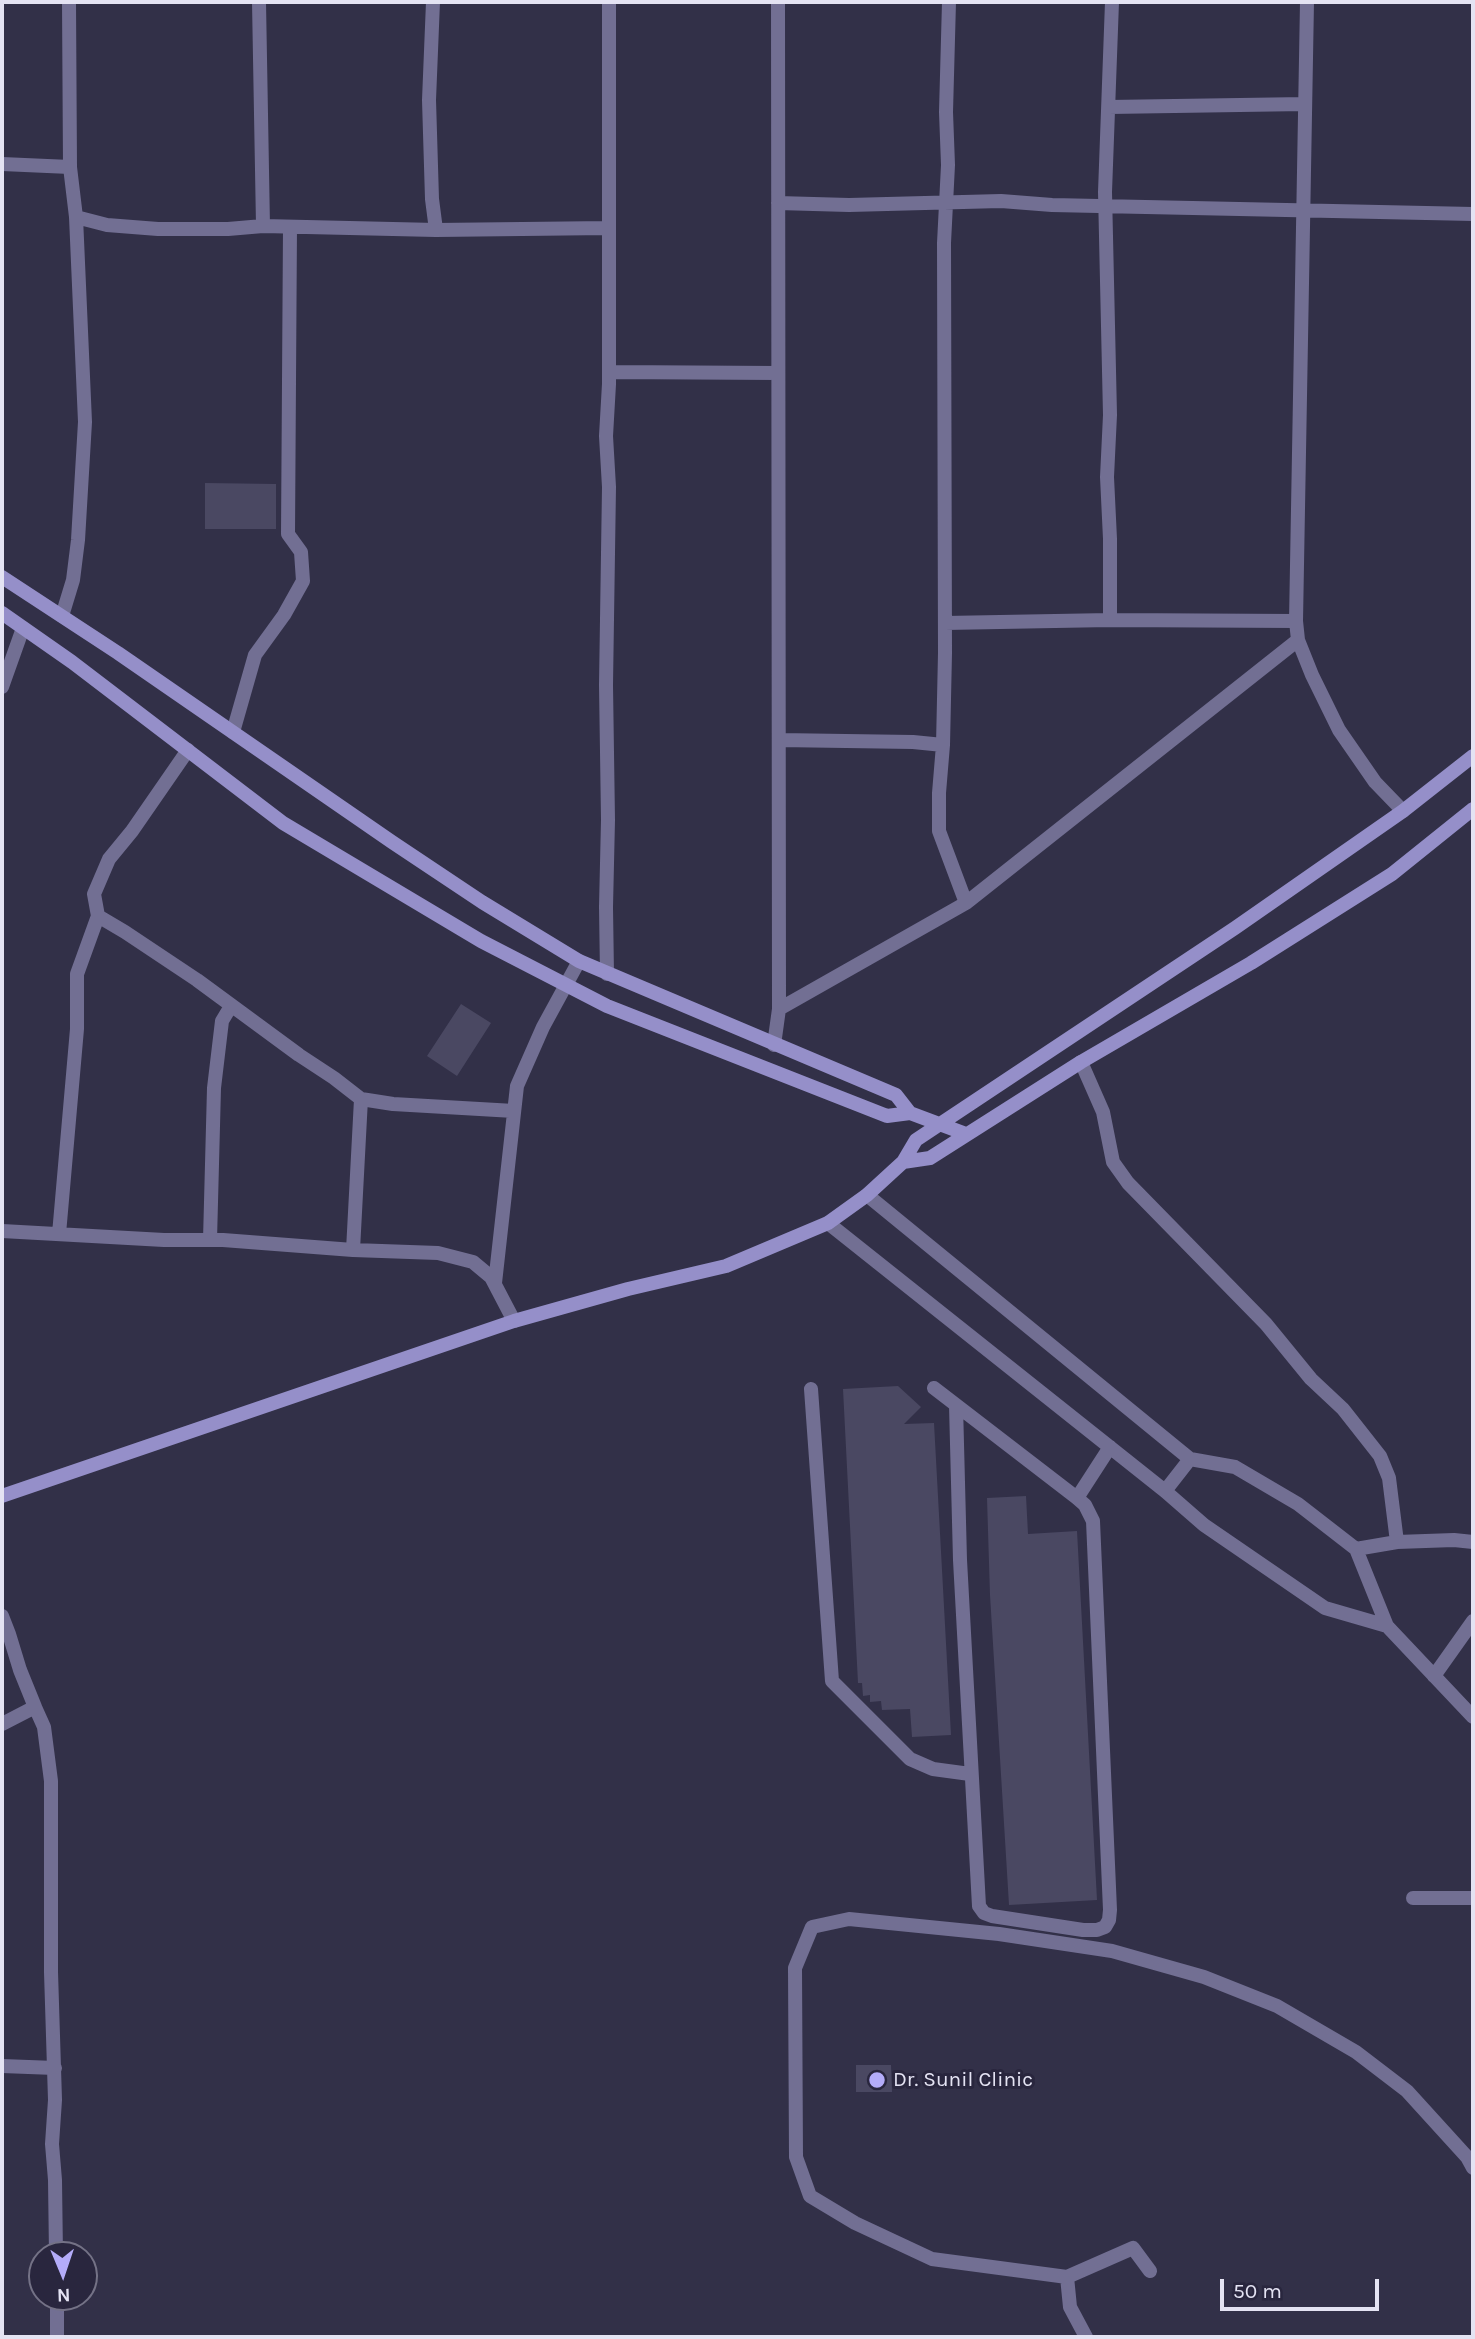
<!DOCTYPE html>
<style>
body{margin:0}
#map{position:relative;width:1475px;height:2339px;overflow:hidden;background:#323048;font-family:Karla,sans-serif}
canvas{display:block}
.frame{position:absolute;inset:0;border:4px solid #e4e3f3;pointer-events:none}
.north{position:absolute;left:28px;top:2241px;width:70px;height:70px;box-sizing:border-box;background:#29263e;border:2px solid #747286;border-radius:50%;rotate:178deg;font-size:19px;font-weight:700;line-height:28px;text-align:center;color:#e4e3f3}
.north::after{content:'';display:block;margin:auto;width:24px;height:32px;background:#b4acf9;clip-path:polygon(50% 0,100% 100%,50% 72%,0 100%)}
.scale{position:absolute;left:1220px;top:2279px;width:159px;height:32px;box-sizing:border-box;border:4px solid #e4e3f3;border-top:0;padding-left:9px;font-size:21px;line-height:24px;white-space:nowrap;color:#e4e3f3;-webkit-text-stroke:5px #29263e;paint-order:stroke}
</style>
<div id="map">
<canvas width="1475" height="2339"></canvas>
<div class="frame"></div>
<div class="north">N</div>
<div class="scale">50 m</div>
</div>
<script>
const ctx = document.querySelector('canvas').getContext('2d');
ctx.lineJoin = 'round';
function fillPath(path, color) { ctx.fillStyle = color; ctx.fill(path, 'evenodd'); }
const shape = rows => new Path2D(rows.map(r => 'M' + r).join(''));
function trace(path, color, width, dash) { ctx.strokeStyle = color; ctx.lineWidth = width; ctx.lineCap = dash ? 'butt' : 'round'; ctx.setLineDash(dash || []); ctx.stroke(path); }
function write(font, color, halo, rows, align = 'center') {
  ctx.font = font + ' Karla,sans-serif'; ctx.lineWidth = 6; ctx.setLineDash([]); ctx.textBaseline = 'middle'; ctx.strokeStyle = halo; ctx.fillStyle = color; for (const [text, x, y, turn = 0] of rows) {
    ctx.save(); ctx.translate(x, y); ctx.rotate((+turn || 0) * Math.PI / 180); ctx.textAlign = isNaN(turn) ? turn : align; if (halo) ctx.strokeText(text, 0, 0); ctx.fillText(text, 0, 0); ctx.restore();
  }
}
fillPath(shape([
 [205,483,276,484,276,529,205,529],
 [461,1004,491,1023,457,1076,427,1056],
 [898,1386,921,1407,904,1424,934,1423,951,1735,912,1737,910,1709,882,1710,881,1701,870,1702,870,1695,863,1696,862,1683,858,1683,843,1389],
 [1026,1496,1028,1534,1077,1531,1097,1900,1009,1905,990,1595,987,1498],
 [856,2065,891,2065,892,2092,856,2092]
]), '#4a4862');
trace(shape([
 [69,2,70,167,76,217,107,225,158,229,228,229,263,226,436,230,608,228],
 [259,2,263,226],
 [433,2,429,100,432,199,436,230],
 [778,2,779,1009],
 [949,2,946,112,948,165,944,243,945,653,943,745,939,793,939,831,966,903],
 [1307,2,1296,621,1298,640,1312,675,1339,730,1375,782,1403,811],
 [1109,107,1305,104],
 [2,164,70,167],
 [778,203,849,205,1001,201,1052,205,1473,214],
 [609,372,778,373],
 [62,616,73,580,78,540,85,422,76,217],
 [1110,620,1110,539,1107,477,1110,415,1105,192,1112,2],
 [945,623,1110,620,1296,621],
 [2,687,23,628],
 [233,732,255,655,284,615,303,581,301,552,288,534,290,227],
 [779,740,913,742,943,745],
 [98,916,125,932,197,980,299,1055,334,1078,361,1099,393,1104,514,1111],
 [607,974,606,907,608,820,606,685,609,487,606,436,609,384,609,2],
 [774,1045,779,1009,966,903,1298,640],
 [1081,1062,1103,1112,1113,1162,1128,1183,1266,1324,1311,1379,1343,1409,1380,1456,1389,1478,1397,1542,1356,1549],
 [867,1195,1190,1459,1235,1467,1298,1504,1356,1549,1387,1626,1473,1717],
 [828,1223,1165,1491,1204,1525,1325,1608,1387,1626],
 [2,1231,164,1240,223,1240,353,1250,438,1253,473,1262,491,1277,514,1321],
 [59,1234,77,1029,77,974,98,916,94,894,109,859,132,831,188,750],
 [210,1240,214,1088,222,1021,231,1006],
 [353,1250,361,1099],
 [495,1283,517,1086,543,1027,579,961],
 [934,1388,1077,1498,1085,1505,1093,1521,1110,1910,1109,1920,1105,1927,1097,1930,1083,1930,992,1916,984,1913,979,1906,960,1560,956,1405],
 [811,1389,832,1681,910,1759,933,1769,970,1774],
 [1165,1491,1190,1459],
 [1077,1498,1110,1447],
 [1397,1542,1454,1540,1473,1542],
 [2,1616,9,1634,20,1670,35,1707,2,1724],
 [1434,1676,1473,1621],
 [35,1707,44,1727,51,1781,51,1972,55,2100,52,2144,55,2180,56,2255],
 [1413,1898,1473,1898],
 [2,2066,55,2068],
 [1067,2277,1133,2248,1150,2271],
 [57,2297,57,2337],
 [1086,2337,1070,2307,1067,2277,932,2259,855,2223,810,2196,796,2157,795,1968,812,1927,849,1919,999,1934,1112,1951,1204,1977,1277,2006,1356,2052,1407,2091,1467,2157,1473,2168]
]), '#726f93', 14);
trace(shape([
 [2,577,118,653,392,842,482,902,579,961,896,1095,910,1113],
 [2,613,72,662,283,823,481,941,607,1006,887,1116,910,1113,966,1134],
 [903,1162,930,1158,1081,1062,1251,963,1392,874,1473,809],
 [2,1496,514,1321,628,1289,726,1266,828,1223,867,1195,903,1162,916,1140,1235,928,1403,811,1473,756]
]), '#958fc9', 14);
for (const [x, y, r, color] of [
 [877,2080,9,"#b4acf9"]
]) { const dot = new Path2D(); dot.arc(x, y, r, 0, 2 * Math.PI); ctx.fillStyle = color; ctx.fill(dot); trace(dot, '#29263e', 2.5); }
write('21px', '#e4e3f3', '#29263e', [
 ["Dr. Sunil Clinic",893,2080]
], 'left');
</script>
